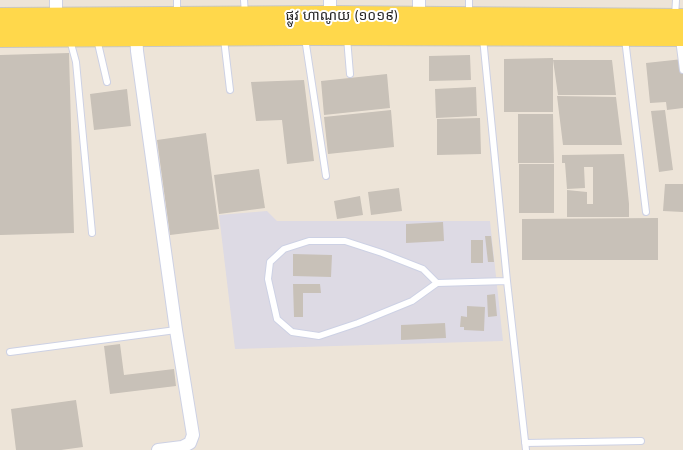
<!DOCTYPE html>
<meta charset="utf-8">
<style>
body{margin:0}
canvas{display:block;background:#ede4d8}
</style>
<canvas width="683" height="450"></canvas>
<script>
const ctx = document.querySelector('canvas').getContext('2d');
ctx.lineJoin = 'round';
function fillPath(path, color) { ctx.fillStyle = color; ctx.fill(path, 'evenodd'); }
const shape = rows => new Path2D(rows.map(r => 'M' + r).join(''));
function trace(path, color, width, dash) { ctx.strokeStyle = color; ctx.lineWidth = width; ctx.lineCap = dash ? 'butt' : 'round'; ctx.setLineDash(dash || []); ctx.stroke(path); }
function write(font, color, halo, rows, align = 'center') {
  ctx.font = font + ' Mulish,"Noto Sans Khmer",sans-serif'; ctx.lineWidth = 4; ctx.setLineDash([]); ctx.textBaseline = 'middle'; ctx.strokeStyle = halo; ctx.fillStyle = color; for (const [text, x, y, turn = 0] of rows) {
    ctx.save(); ctx.translate(x, y); ctx.rotate((+turn || 0) * Math.PI / 180); ctx.textAlign = isNaN(turn) ? turn : align; if (halo) ctx.strokeText(text, 0, 0); ctx.fillText(text, 0, 0); ctx.restore();
  }
}
fillPath(shape([
 [267,211,277,221,490,221,503,341,235,349,219,215]
]), '#dddae4');
fillPath(shape([
 [69,53,74,233,0,235,0,55],
 [470,55,471,80,429,81,429,56],
 [553,58,553,112,504,112,504,59],
 [683,59,683,108,667,110,666,102,650,103,646,63],
 [553,60,612,60,616,95,558,95],
 [387,74,390,108,324,115,321,81],
 [304,80,314,161,287,164,282,120,256,121,251,82],
 [476,87,477,116,436,118,435,89],
 [127,89,131,126,94,130,90,94],
 [557,96,616,97,622,145,563,145],
 [391,110,394,147,328,154,324,117],
 [665,110,673,170,659,172,651,111],
 [518,114,553,114,554,163,518,163],
 [480,118,481,154,437,155,437,119],
 [206,133,219,229,170,235,157,140],
 [624,154,629,204,629,217,567,217,567,190,587,192,587,204,593,204,593,167,584,167,585,188,567,189,565,163,562,163,562,155],
 [519,164,554,164,554,213,519,213],
 [259,169,265,208,219,214,214,175],
 [665,184,683,184,683,212,663,211],
 [399,188,402,211,371,215,368,192],
 [360,196,363,215,337,219,334,201],
 [658,218,658,260,522,260,522,219],
 [443,222,444,241,406,243,406,224],
 [485,236,491,236,494,262,488,262],
 [471,240,483,240,483,263,471,263],
 [293,254,332,255,331,277,293,276],
 [293,284,320,284,321,293,303,293,303,317,294,317],
 [495,294,497,316,488,317,487,295],
 [467,306,485,307,484,331,464,330,464,327,460,327,461,316,467,317],
 [445,323,446,338,401,340,401,325],
 [120,344,124,375,174,369,176,386,110,394,104,346],
 [76,400,83,447,61,450,16,450,11,409]
]), '#c8c1b8');
const lane = shape([
 [244,0,245,14],
 [177,14,177,0],
 [469,15,469,0],
 [675,16,676,0],
 [305,38,326,176],
 [347,38,350,74],
 [483,38,507,281,526,450],
 [97,39,107,82],
 [224,39,230,90],
 [625,39,646,212],
 [679,39,683,70],
 [70,40,76,62,92,233],
 [437,283,423,269,382,253,345,241,309,241,284,249,270,262,268,279,277,319,292,332,319,336,358,323,412,301,437,283,507,281],
 [10,352,176,330],
 [525,443,641,441]
]);
const street = shape([
 [56,0,56,17],
 [330,0,330,16],
 [419,0,419,16],
 [136,31,137,51,176,330,193,435,190,443,182,447,158,450]
]);
const primary = shape([
 [0,18,330,16,683,19],
 [0,37,304,35,683,36]
]);
trace(lane, '#cdd1e4', 8);
trace(street, '#cdd1e4', 14);
trace(primary, '#c7c7c7', 22);
trace(lane, '#fff', 6);
trace(street, '#fff', 12);
trace(primary, '#ffd84b', 20);
write('14px', '#282828', '#fff', [
 ["ផ្លូវ ហាណូយ (១០១៩)",342,16]
]);
</script>
